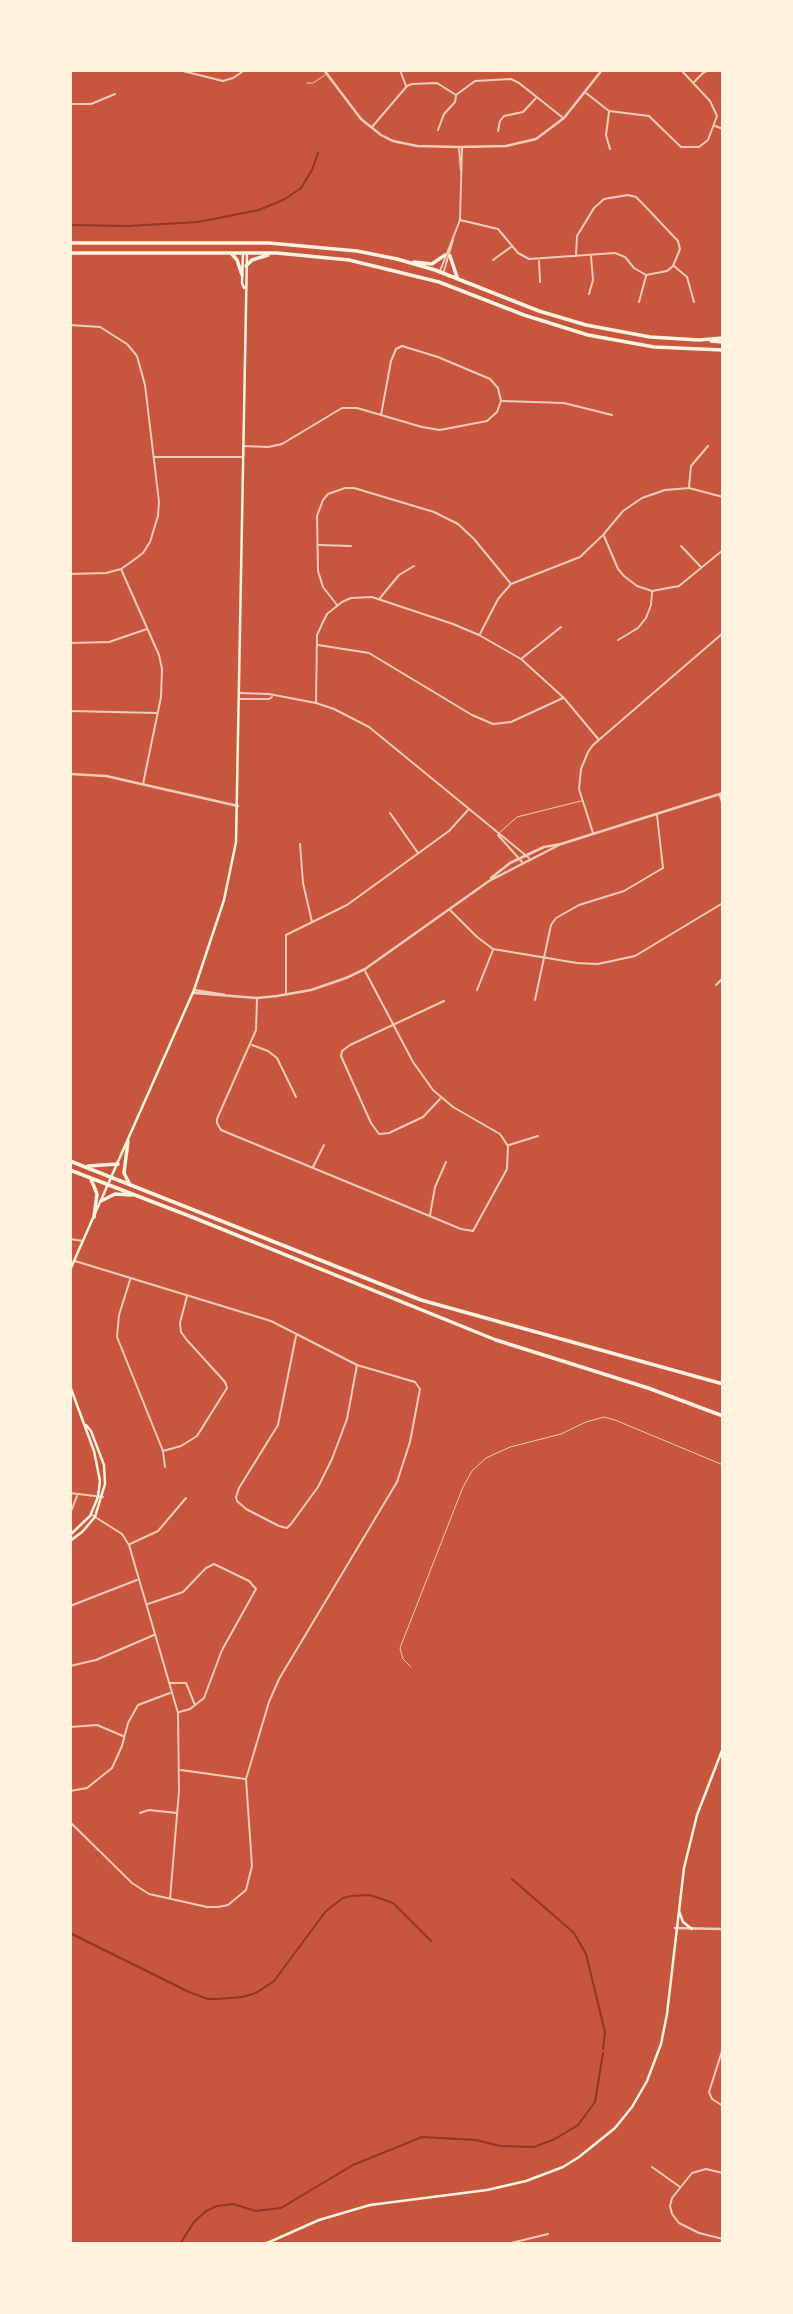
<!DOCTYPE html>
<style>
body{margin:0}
#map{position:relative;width:793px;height:2314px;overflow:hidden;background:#c8553d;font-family:"PT Sans",sans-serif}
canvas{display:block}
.frame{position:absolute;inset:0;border:72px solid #fff3e0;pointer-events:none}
</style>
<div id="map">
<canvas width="793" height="2314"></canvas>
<div class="frame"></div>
</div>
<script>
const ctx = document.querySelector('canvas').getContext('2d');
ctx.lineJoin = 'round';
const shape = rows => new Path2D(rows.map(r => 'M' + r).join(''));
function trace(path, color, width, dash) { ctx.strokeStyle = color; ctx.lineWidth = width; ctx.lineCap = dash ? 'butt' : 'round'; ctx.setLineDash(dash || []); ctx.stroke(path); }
trace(shape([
 [70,225,128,226,198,222,259,210,285,199,301,188,312,170,318,153],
 [512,1879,574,1933,586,1954,605,2032,603,2049],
 [70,1933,189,1992,208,1999,218,1999,242,1997,256,1993,274,1981,326,1911,343,1898,351,1896,370,1895,393,1903,431,1941],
 [180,2244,194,2222,206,2211,217,2206,233,2204,256,2211,281,2208,353,2165,422,2137,476,2140,500,2146,534,2147,555,2139,578,2125,595,2102,603,2053]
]), '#8f3625', 2);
trace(shape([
 [307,83,313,83,325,75],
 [498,834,517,817,581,801],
 [411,1667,403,1659,400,1648,463,1487,472,1471,486,1458,510,1447,561,1434,586,1422,604,1417,615,1420,723,1465]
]), '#f1ccb7', 1);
trace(shape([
 [179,70,223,81,233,78,245,70],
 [400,70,406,86],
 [694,82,703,73,709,70],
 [586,93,609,111,649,116,681,147,699,147,708,140,717,116,710,101,681,70],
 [70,104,91,104,115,94],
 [609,112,606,135,610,149],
 [715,126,723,129],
 [372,127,407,86,412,84,437,83,456,95,475,81,511,79,519,83,562,117],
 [438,130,444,114,455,102,456,96],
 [498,131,500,121,504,116,523,112,536,98],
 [459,149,461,171],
 [460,220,498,229,518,253,529,259,615,253,625,257,634,268,646,275,667,271,673,266,680,249,678,241,643,204,636,197,628,195,604,199,594,208,577,236,576,256],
 [493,260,511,247],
 [539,261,540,282],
 [674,266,687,277,694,302],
 [440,271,460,220,462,148],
 [444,271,453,240],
 [589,294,593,280,591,256],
 [639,302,646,276],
 [70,325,100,327,127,344,137,356,145,385,159,502,158,516,150,542,143,553,131,562,121,569,106,573,70,574],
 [502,401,564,403,612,415],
 [243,446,268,447,282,444,342,408,357,408,422,427,440,430,487,421,497,412,501,401,498,388,490,379,438,357,402,346,396,349,391,361,381,415],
 [155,457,242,457],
 [689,487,691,466,708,446],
 [604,536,618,569,624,576,637,586,652,591,679,586,723,550],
 [319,545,351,546],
 [681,546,701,567],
 [121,569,159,655,162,669,161,697,143,784],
 [380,598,399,575,414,566],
 [337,605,323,587,318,571,317,516,323,500,328,494,345,488,354,488,434,512,458,524,474,539,511,584],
 [480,634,498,599,511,584,580,557,603,535,623,511,642,498,665,490,689,488,723,497],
 [618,640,638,628,646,618,651,605,652,592],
 [70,643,109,642,147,629],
 [318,645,369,653,472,715,493,724,511,722,563,698],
 [521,659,561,627],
 [239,693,269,694,316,703,334,709,369,727,529,858],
 [240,699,269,699,272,697],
 [316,703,317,635,323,622,327,614,342,602,351,598,372,597,453,624,479,635,521,659,564,698,599,740],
 [70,711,157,713],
 [390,813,418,853],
 [593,833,579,789,581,769,588,752,593,745,723,633],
 [498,835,522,862],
 [300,844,303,883,312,922],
 [450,910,477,937,493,949,577,963,598,964,635,956,723,903],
 [716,985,723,978],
 [477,990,493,950],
 [286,994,286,935,347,905,449,831,468,810],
 [257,999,256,1030,217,1119,217,1123,221,1130,461,1229,473,1231,507,1169,508,1146,500,1134,453,1107,433,1090,413,1062,365,971],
 [535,1000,551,925,556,918,579,905,624,891,663,868,657,815],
 [252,1045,268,1051,277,1058,296,1097],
 [440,1099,423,1117,389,1133,379,1134,371,1123,341,1056,342,1051,350,1045,444,1001],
 [509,1145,538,1136],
 [313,1167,324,1145],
 [430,1215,435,1187,446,1162],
 [70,1239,83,1241],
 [130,1280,119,1315,117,1337,163,1451,165,1467],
 [296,1336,278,1425,239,1488,236,1497,237,1501,246,1509,279,1526,287,1528,291,1524,318,1487,332,1459,347,1419,357,1365],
 [163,1451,181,1446,197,1436,227,1388,225,1382,186,1339,181,1332,180,1323,187,1296],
 [70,1493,103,1497],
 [70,1514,77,1496],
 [92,1515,122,1534,129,1545,178,1713,179,1791,170,1899],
 [130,1544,158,1531,186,1498],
 [148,1604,183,1592,206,1568,214,1564,249,1581,256,1589,222,1650,204,1698,190,1709,179,1712],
 [70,1606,137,1580],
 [70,1666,96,1660,154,1635],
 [170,1683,186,1683,195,1705],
 [70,1727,97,1725,123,1736],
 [181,1770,245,1779],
 [70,1791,87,1788,112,1768,122,1746,128,1723,138,1705,170,1693],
 [140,1813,149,1810,177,1813],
 [70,1822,132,1883,149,1894,207,1907,218,1907,228,1905,246,1890,252,1866,246,1779,269,1702,279,1679,397,1482,410,1442,420,1389,415,1382,357,1365,271,1321,75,1261],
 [723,2048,709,2092,712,2099,723,2106],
 [652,2167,680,2187],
 [723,2173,706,2169,692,2173,672,2198,670,2206,672,2214,679,2223,699,2233,723,2239],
 [507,2244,548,2234]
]), '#f1ccb7', 2);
trace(shape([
 [324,70,361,119,381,135,393,141,417,146,459,147,506,146,536,139,564,118,602,70],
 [70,774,106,776,238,806],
 [720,795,723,805],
 [491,878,510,863,544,847,561,844,723,793],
 [194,990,225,995],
 [194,993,257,998,277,996,311,990,346,978,365,969,489,881,561,844],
 [675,1928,723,1929]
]), '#f1ccb7', 2.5);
trace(shape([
 [243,253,242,283,244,288],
 [70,1270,194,990,224,900,236,842,247,253],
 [70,1386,94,1451,100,1481,98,1497,90,1516,70,1535],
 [70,1541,82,1532,95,1517,105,1484,104,1465,91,1431,86,1425],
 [679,1911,683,1922,692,1929],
 [265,2244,319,2220,370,2205,487,2190,526,2181,563,2167,579,2157,615,2128,632,2107,647,2081,661,2044,667,2014,684,1868,697,1815,723,1748]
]), '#fff3e0', 2.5);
trace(shape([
 [70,243,269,243,357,251,397,259,435,270,539,311,586,325,650,337,699,340,723,338],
 [70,253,277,253,349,260,439,282,524,315,588,335,654,347,723,350],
 [231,253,237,260,242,275],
 [450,256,457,277],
 [414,262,432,264,445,255],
 [246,266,252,260,268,255],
 [711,341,723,342],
 [128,1141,124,1173,129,1183],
 [70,1161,421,1300,723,1384],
 [88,1166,118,1164],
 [70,1170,192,1217,496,1340,648,1388,723,1416],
 [91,1179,97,1194,94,1217],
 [101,1201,115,1194,132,1195]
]), '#fff3e0', 3.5);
</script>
